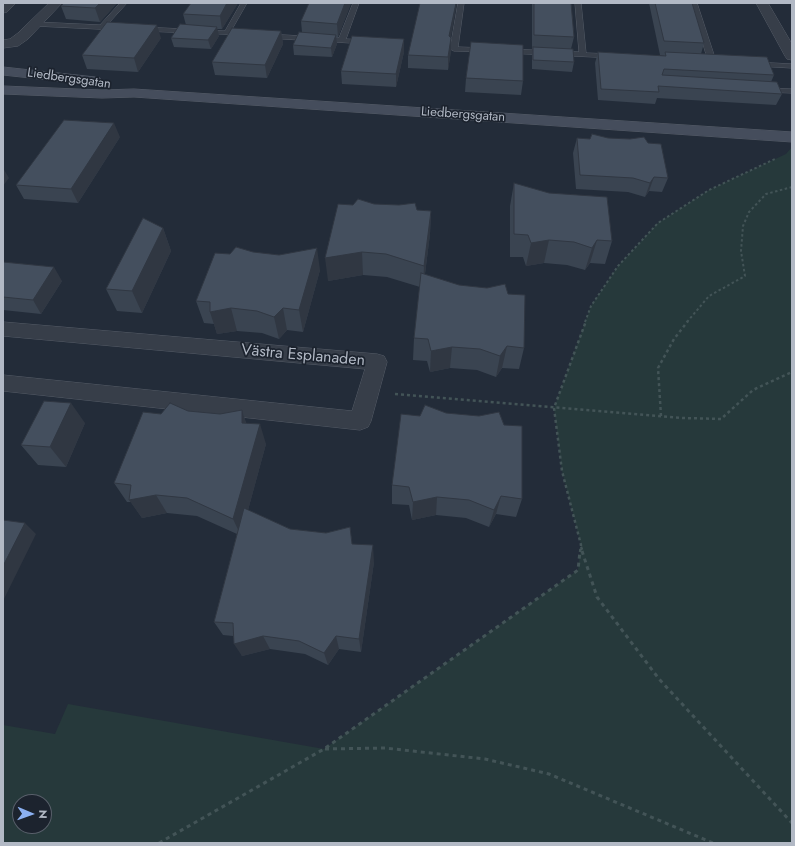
<!DOCTYPE html>
<meta charset="utf-8">
<style>
body{margin:0}
#map{position:relative;width:795px;height:846px;overflow:hidden;background:#232c39;font-family:Jost,sans-serif}
canvas{display:block}
.frame{position:absolute;inset:0;border:4px solid #b2b9c5;pointer-events:none}
.north{position:absolute;left:12px;top:794px;width:40px;height:40px;box-sizing:border-box;background:#1c232e;border:1px solid #585f6a;border-radius:50%;rotate:92deg;font-size:11px;font-weight:700;line-height:16px;text-align:center;color:#b2b9c5}
.north::after{content:'';display:block;margin:auto;width:14px;height:18px;background:#8bb0f1;clip-path:polygon(50% 0,100% 100%,50% 72%,0 100%)}
</style>
<div id="map">
<canvas width="795" height="846"></canvas>
<div class="frame"></div>
<div class="north">N</div>
</div>
<script>
const ctx = document.querySelector('canvas').getContext('2d');
ctx.lineJoin = 'round';
function fillPath(path, color) { ctx.fillStyle = color; ctx.fill(path, 'evenodd'); }
const shape = rows => new Path2D(rows.map(r => 'M' + r).join(''));
function trace(path, color, width, dash) { ctx.strokeStyle = color; ctx.lineWidth = width; ctx.lineCap = dash ? 'butt' : 'round'; ctx.setLineDash(dash || []); ctx.stroke(path); }
function write(font, color, halo, rows, align = 'center') {
  ctx.font = font + ' Jost,sans-serif'; ctx.lineWidth = 3.5; ctx.setLineDash([]); ctx.textBaseline = 'middle'; ctx.strokeStyle = halo; ctx.fillStyle = color; for (const [text, x, y, turn = 0] of rows) {
    ctx.save(); ctx.translate(x, y); ctx.rotate((+turn || 0) * Math.PI / 180); ctx.textAlign = isNaN(turn) ? turn : align; if (halo) ctx.strokeText(text, 0, 0); ctx.fillText(text, 0, 0); ctx.restore();
  }
}
fillPath(shape([
 [792,147,792,843,3,843,3,725,55,734,68,704,324,749,578,570,581,545,562,471,554,408,591,306,618,266,658,223,709,190,786,154],
 [20,802,44,802,44,826,20,826]
]), '#26393b');
const lane = shape([
 [120,3,127,3,107,25,120,27,121,28,118,30,35,26,32,24,35,22,100,25,120,3],
 [241,3,247,3,231,31,246,33,246,35,142,31,139,29,142,27,225,31,241,3],
 [353,3,359,3,346,39,365,40,368,40,368,44,266,38,262,36,266,34,339,38,353,3],
 [458,3,464,3,458,47,486,48,489,48,489,52,454,51,450,49,458,3],
 [575,3,581,3,586,53,613,54,617,56,616,58,505,53,505,49,508,49,579,52,575,3],
 [691,3,697,3,716,61,715,63,708,61,691,3],
 [753,62,792,64,792,68,756,66,753,66,753,62],
 [762,88,792,89,792,93,765,92,762,92,762,88]
]);
const street = shape([
 [3,3,16,3,7,12,3,13,3,3],
 [49,3,62,3,28,39,18,46,3,48,3,40,10,39,18,33,49,3],
 [756,3,768,3,792,44,792,60,787,59,785,56,756,3],
 [3,322,377,354,384,356,387,362,371,421,368,427,360,430,3,391,3,375,352,411,365,369,3,336,3,322]
]);
const secondary = shape([
 [3,67,95,77,100,78,102,81,100,84,95,85,3,75,3,67],
 [3,86,102,90,134,89,792,132,792,142,134,97,102,98,3,94,3,86]
]);
trace(lane, '#555c67', 1);
trace(street, '#555c67', 1);
trace(secondary, '#555c67', 1);
trace(shape([
 [585,322,591,306,618,266,658,223,709,190,777,158],
 [687,322,709,296,745,276,741,251,743,226,749,212,766,194,792,187]
]), '#435457', 2, [2.5, 2.5]);
trace(shape([
 [395,394,683,418,721,419,753,390,792,372],
 [661,416,658,368,674,339,688,321],
 [581,547,583,552],
 [580,552,581,545,562,471,554,408,586,321]
]), '#435457', 2.5, [3, 3]);
trace(shape([
 [582,551,597,597,659,679,792,823],
 [325,749,385,748,485,759,549,774,713,843],
 [159,843,324,749,578,570,580,551]
]), '#435457', 3, [4, 4]);
fillPath(lane, '#373e49');
fillPath(street, '#373e49');
fillPath(secondary, '#454d5c');
fillPath(shape([
 [64,3,117,3,100,22,66,19,61,6],
 [238,3,222,29,217,29,219,36,211,49,174,47,171,38,186,25,183,14],
 [351,3,338,37,336,37,337,44,332,57,294,55,293,45,302,32,301,21],
 [532,3,571,3,574,37,571,49,574,62,572,72,532,69,532,56,533,49,532,49],
 [649,3,692,3,704,43,701,54,774,75,771,82,782,94,776,105,657,98,655,104,598,100,595,63,598,52,664,56,660,55],
 [281,31,283,44,267,78,215,75,212,62],
 [451,37,451,51,448,70,408,68,408,55],
 [161,38,138,72,87,69,82,55],
 [404,39,404,52,396,87,342,84,341,71],
 [466,78,523,81,521,95,465,92],
 [120,137,78,203,24,199,16,185],
 [577,138,668,178,662,192,649,191,645,197,628,192,576,189,573,153],
 [514,183,612,241,605,264,590,263,585,270,567,265,544,263,526,266,523,257,510,257,510,206],
 [374,204,417,210,431,211,430,234,425,274,524,348,519,369,502,368,496,377,477,370,450,368,430,372,427,361,413,360,414,338,420,287,387,277,363,275,328,281,353,205],
 [163,228,171,251,142,313,117,311,106,289],
 [253,252,320,270,303,332,287,330,279,339,262,333,237,331,217,334,214,324,204,323,196,301,230,254],
 [3,262,62,281,41,314,3,310],
 [242,410,246,423,266,444,248,510,290,529,326,533,350,527,352,544,374,562,361,652,339,649,328,665,305,654,270,649,242,656,233,636,223,635,214,622,237,534,197,516,167,513,142,518,131,502,127,502,114,483,161,414,188,411,220,414],
 [420,416,522,499,516,517,496,514,489,527,466,518,436,515,412,520,409,505,392,504,392,485],
 [85,423,66,467,38,465,21,445]
]), '#3a4451');
fillPath(shape([
 [100,3,117,3,100,22,95,8],
 [227,3,238,3,222,29,220,16],
 [345,3,351,3,338,37,337,24],
 [456,3,457,3,449,49,449,36],
 [157,25,161,38,138,72,134,58],
 [217,27,219,36,211,49,208,40],
 [281,31,283,44,267,78,265,65],
 [336,35,337,44,332,57,331,48],
 [451,38,451,51,448,70,448,57],
 [404,39,404,52,396,87,396,74],
 [114,123,120,137,78,203,71,189],
 [3,168,9,178,3,186],
 [654,177,649,191,645,197,650,183],
 [431,211,430,234,423,289,424,266],
 [163,228,171,251,142,313,132,291],
 [549,240,544,263,526,266,531,243],
 [597,240,590,263,585,270,592,248],
 [317,248,320,270,303,332,299,310],
 [362,252,363,275,328,281,325,258],
 [54,267,62,281,41,314,33,300],
 [231,308,237,331,217,334,210,312],
 [283,308,287,330,279,339,274,317],
 [507,346,502,368,496,377,500,356],
 [452,347,450,368,430,372,431,351],
 [71,403,85,423,66,467,50,447],
 [242,410,248,430,242,423],
 [260,424,266,444,241,536,233,519],
 [156,495,167,513,142,518,129,500],
 [501,496,496,514,489,527,494,510],
 [437,497,436,515,412,520,413,502],
 [25,523,36,534,3,601,3,566],
 [373,545,374,562,361,652,359,639],
 [263,636,270,649,242,656,234,644],
 [336,636,339,649,328,665,324,653]
]), '#303742');
const building = shape([
 [64,3,100,3,95,8,61,6,64,3],
 [191,3,227,3,220,16,183,14,191,3],
 [309,3,345,3,337,24,301,21,309,3],
 [420,3,456,3,449,36,451,38,448,57,408,55,420,3],
 [534,3,571,3,574,37,534,35,534,3],
 [655,3,692,3,704,43,664,41,655,3],
 [107,22,157,25,134,58,82,55,107,22],
 [180,24,217,27,208,40,171,38,180,24],
 [232,28,281,31,265,65,212,62,232,28],
 [299,32,336,35,331,48,293,45,299,32],
 [352,36,404,39,396,74,341,71,352,36],
 [471,42,523,45,523,81,466,78,471,42],
 [533,47,573,49,574,62,533,60,533,47],
 [598,52,666,56,665,52,767,57,774,75,664,69,662,75,777,82,782,94,658,86,659,92,601,89,598,52],
 [64,120,114,123,71,189,16,185,64,120],
 [592,134,608,138,630,139,644,137,648,143,661,144,668,178,654,177,650,183,633,178,580,175,577,138,590,139,592,134],
 [514,183,549,193,607,197,612,241,597,240,592,248,574,242,549,240,531,243,528,235,514,234,514,183],
 [358,199,374,204,399,205,415,203,417,210,431,211,424,266,386,254,362,252,325,258,338,204,353,205,358,199],
 [143,218,163,228,132,291,106,289,143,218],
 [236,247,253,252,279,255,317,248,299,310,283,308,274,317,257,311,231,308,210,312,210,302,196,301,215,253,230,254,236,247],
 [3,262,54,267,33,300,3,297,3,262],
 [421,273,459,285,487,288,505,284,508,294,525,295,524,348,507,346,500,356,480,349,452,347,431,351,428,339,414,338,421,273],
 [44,401,71,403,50,447,21,445,44,401],
 [170,403,188,411,220,414,242,410,242,423,260,424,233,519,187,498,156,495,129,500,131,485,114,483,143,412,161,414,170,403],
 [425,405,446,413,479,416,499,412,504,425,522,426,522,499,501,496,494,510,469,500,437,497,413,502,409,487,392,485,401,414,420,416,425,405],
 [244,508,290,529,326,533,350,527,352,544,373,545,359,639,336,636,324,653,299,641,263,636,234,644,233,623,214,622,244,508],
 [3,520,25,523,3,566,3,520]
]);
fillPath(building, '#444f5e');
trace(building, '#303742', 1);
write('13px', '#b2b9c5', '#1c232e', [
 ["Liedbergsgatan",69,79,8],
 ["Liedbergsgatan",463,115,4]
]);
write('16px', '#b2b9c5', '#1c232e', [
 ["Västra Esplanaden",303,356,5]
]);
</script>
